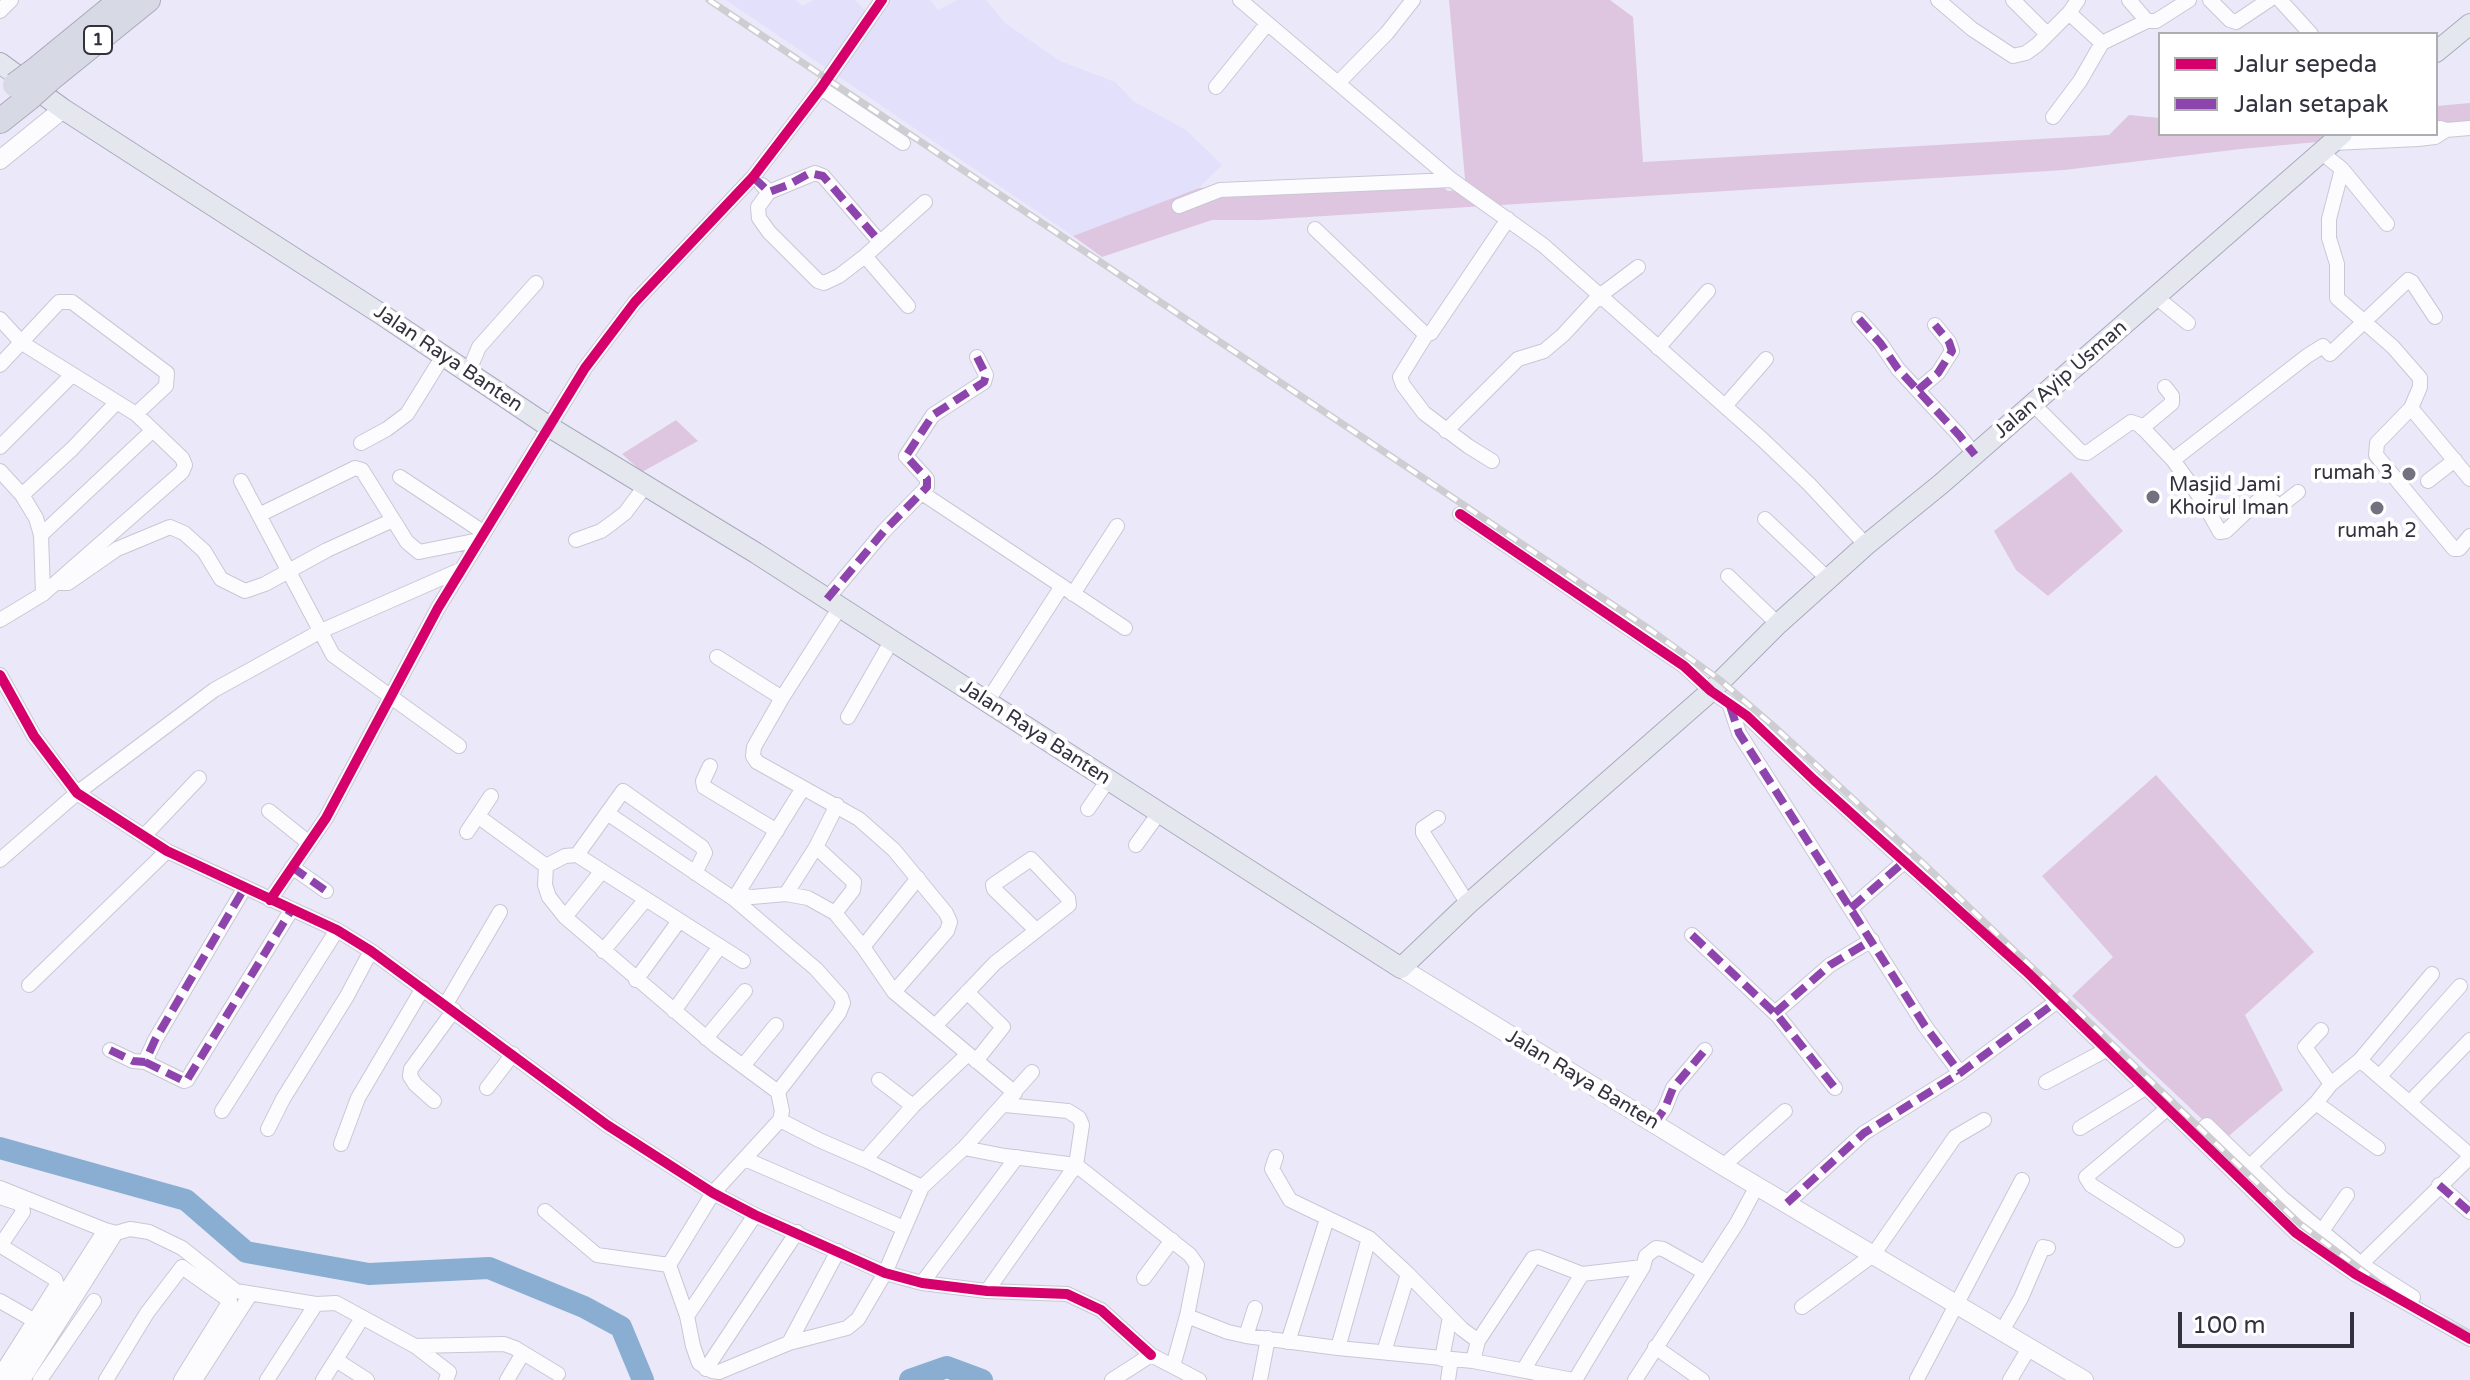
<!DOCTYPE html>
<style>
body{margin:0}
#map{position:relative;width:2470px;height:1380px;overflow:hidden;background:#ebe9f9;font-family:"Varela Round",sans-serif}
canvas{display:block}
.legend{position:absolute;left:2158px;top:32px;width:280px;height:104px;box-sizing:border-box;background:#fff;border:2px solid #adadb2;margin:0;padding:10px 14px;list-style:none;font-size:24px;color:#32313e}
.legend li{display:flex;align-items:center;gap:16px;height:40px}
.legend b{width:40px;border:2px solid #adadb2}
.scale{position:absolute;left:2178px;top:1312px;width:176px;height:36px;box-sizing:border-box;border:4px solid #32313e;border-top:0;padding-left:10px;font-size:24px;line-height:28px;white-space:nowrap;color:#32313e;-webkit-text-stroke:6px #fff;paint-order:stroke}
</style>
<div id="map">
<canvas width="2470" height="1380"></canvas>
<ul class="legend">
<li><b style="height:10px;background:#d6006c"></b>Jalur sepeda</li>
<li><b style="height:10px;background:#8e44ad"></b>Jalan setapak</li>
</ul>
<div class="scale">100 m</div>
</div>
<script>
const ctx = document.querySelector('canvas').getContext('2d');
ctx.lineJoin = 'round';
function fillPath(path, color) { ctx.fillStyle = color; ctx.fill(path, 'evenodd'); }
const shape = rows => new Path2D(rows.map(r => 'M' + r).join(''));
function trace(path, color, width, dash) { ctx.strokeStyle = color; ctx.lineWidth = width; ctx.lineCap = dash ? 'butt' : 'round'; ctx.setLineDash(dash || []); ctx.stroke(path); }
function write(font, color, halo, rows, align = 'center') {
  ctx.font = font + ' "Varela Round",sans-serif'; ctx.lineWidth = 8; ctx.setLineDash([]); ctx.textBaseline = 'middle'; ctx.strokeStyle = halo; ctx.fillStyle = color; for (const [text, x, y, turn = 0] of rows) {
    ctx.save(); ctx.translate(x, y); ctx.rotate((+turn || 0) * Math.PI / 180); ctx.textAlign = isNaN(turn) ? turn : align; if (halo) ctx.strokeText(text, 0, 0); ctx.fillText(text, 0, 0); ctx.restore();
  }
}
fillPath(shape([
 [726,0,795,0,803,6,813,0,855,0,869,14,879,0,930,0,938,10,957,0,986,0,1005,23,1060,61,1115,82,1133,101,1186,130,1222,165,1199,188,1073,236]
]), '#e2e0fa');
fillPath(shape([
 [1449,0,1610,0,1633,17,1643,162,2109,135,2129,115,2160,118,2160,134,2404,134,2241,149,2064,170,1260,220,1212,220,1102,257,1073,236,1199,188,1426,175,1448,191,1466,190],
 [2470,103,2470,128,2436,131,2436,106],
 [676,420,698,441,642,472,622,454],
 [2071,472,2123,531,2048,596,2016,570,1994,531],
 [2156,775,2314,952,2245,1015,2283,1090,2224,1140,2072,996,2113,957,2042,876]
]), '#dec6e0');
trace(shape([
 [0,1148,186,1200,246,1252,369,1274,489,1268,584,1307,621,1327,643,1380],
 [910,1380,947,1367,982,1380]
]), '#89aed2', 22);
const street = shape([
 [1240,0,1452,180,1543,245,1763,440,1809,484,1866,545],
 [1938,0,1972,29,2013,56,2026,53,2037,45,2069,13,2078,0],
 [2013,0,2047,34],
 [2129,0,2147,21],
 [2210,0,2230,20,2236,22,2269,0],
 [2280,0,2311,34],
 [0,11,11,0],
 [2069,13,2102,43],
 [1338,83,1387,33,1413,0],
 [1216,87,1267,24],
 [821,88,903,143],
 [2053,117,2080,81,2102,43,2147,21,2156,21,2189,0],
 [2440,128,2446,130,2470,128],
 [2333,143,2418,139,2435,137,2446,130],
 [2322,153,2342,169,2329,219,2329,238,2337,264,2337,298,2393,347,2420,378,2420,387,2411,408,2377,443,2376,455,2454,549,2459,549,2470,536],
 [2342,169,2387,224],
 [762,185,769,192,815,173,823,176,879,241],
 [769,192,758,207,759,218,769,232,818,281,824,283,839,276,865,256,925,202],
 [1179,206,1220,190,1452,180],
 [1315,229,1426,335,1431,333,1508,219],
 [865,256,908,306],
 [2156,297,2188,323],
 [0,319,22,343,136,414,182,458,185,465,182,472,43,594,0,620],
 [1859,319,1881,344,1898,369,1959,435,1975,455],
 [1426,335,1400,377,1403,385,1424,413,1468,446,1492,461],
 [1658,348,1708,291],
 [0,365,59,302,72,302,167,373,166,386,136,414],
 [468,373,479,347,536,283],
 [1918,390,1938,373,1952,351,1949,342,1935,325],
 [2033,404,2081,452,2087,453,2131,422,2140,425,2173,460,2202,500,2220,532,2226,531,2264,495,2280,506,2298,492],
 [1725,406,1766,359],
 [2411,408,2470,479],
 [2142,428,2172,403,2172,396,2165,387],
 [1446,431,1518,359,1544,351,1563,335,1598,297,1638,267],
 [361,443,387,429,407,414,443,356],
 [0,447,72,375],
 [2173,460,2307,356,2323,346,2330,354,2408,280,2412,282,2435,317],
 [0,471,22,495,36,518,41,535,43,594],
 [400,477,483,532],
 [241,481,333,655,459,746],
 [2428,481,2455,460],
 [922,493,1125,628],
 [22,495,72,449,116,403],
 [1460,514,1684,666,1711,691,1747,716,1814,780,2026,971,2296,1233,2355,1274,2470,1339],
 [259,515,355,468,362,470,407,542,419,552,479,540],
 [1765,519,1828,579],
 [41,535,153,430],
 [576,540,601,531,612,523,625,513,646,485],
 [1728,576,1778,624],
 [59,583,68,583,117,549,170,527,184,533,204,551,221,579,245,591,265,584,327,550,393,520],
 [1073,594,1117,526],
 [827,599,884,531,927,487,927,479,906,456,933,415,984,382,986,375,977,357],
 [840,607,782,698,754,747,753,756,757,762,859,819,894,850,946,913,950,922,947,931,894,992],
 [717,657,782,698],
 [0,675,34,736,77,793,167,851,337,930,371,951,607,1125,713,1193,755,1215,885,1273,922,1283,987,1291,1067,1294,1101,1310,1151,1355],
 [987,702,1062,586],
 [1730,706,1739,733,1925,1026,1960,1073],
 [848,717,892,640],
 [710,766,703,781,704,787,777,831],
 [837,805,816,847,854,882,853,890,835,913,863,947,894,992,1015,1093],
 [1088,809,1108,780],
 [269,811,309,843],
 [607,813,734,899,816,969,841,997,843,1003,839,1013,778,1092],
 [479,817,546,866],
 [1438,818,1423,828,1423,833,1468,904],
 [467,832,491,796],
 [144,836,199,778],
 [1136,845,1159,813],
 [577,855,623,791,702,847,705,853,695,873],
 [0,860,77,793,214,690,321,631,460,570],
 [292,867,326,891],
 [737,894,752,897,786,894,816,847],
 [786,894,808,898,835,913],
 [734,899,803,788],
 [270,900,326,818,438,608,585,368,635,302,753,177,821,88,882,0],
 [1851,908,1905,861],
 [565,917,602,871],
 [1692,935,1778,1016,1835,1088],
 [863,947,918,878],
 [603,951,646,899],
 [743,961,577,855,565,856,546,866,545,885,549,897,565,917,716,1046,778,1092,782,1111,780,1120,819,1140,865,1160,913,1106,968,1054],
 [636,980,679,921],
 [29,985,167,851],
 [967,992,1003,1027,976,1061],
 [446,1004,500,912],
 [674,1011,720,946],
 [1775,1013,1830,965,1872,940],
 [935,1026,995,963,1069,905,1068,898,1031,859,993,885,994,889,1036,930],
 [2321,1030,2305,1047,2331,1084],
 [706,1038,745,991],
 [110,1050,133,1061,145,1062,155,1040,245,887],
 [2360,1060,2432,974],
 [145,1062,184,1081,187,1080,292,909],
 [743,1066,776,1025],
 [2380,1076,2460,986],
 [879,1080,913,1106],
 [2046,1082,2106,1050],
 [487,1088,513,1054],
 [434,1101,415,1084,410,1076,411,1069,454,1010],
 [2411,1101,2470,1040],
 [2316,1103,2378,1148],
 [2168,1108,2086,1177,2091,1185,2177,1240],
 [222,1111,337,930],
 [1654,1124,1665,1108,1673,1088,1705,1050],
 [2080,1128,2145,1088],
 [268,1129,283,1099,347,996,371,951],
 [2196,1135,2207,1125,2281,1197,2361,1264,2413,1297],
 [341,1144,358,1098,423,988],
 [964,1148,1005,1156,1076,1165,1082,1125,1079,1118,1068,1111,1005,1105],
 [1276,1157,1272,1169,1290,1200,1369,1238,1408,1274,1384,1352],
 [745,1159,904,1228],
 [865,1160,922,1187],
 [1723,1166,1785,1111],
 [2249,1167,2316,1103,2331,1084,2360,1060,2470,1155],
 [2439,1185,2470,1212],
 [0,1188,105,1230,116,1233,130,1229,149,1232,182,1248,236,1291,316,1304,336,1303,415,1346,449,1372,446,1380],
 [1787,1203,1864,1133,1960,1073,2056,1002],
 [545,1211,597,1255,669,1265,713,1193,780,1120],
 [2322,1231,2347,1195],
 [0,1246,23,1212,22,1207,18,1203,3,1198],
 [2361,1264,2470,1157],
 [669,1265,687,1316,693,1346,699,1363,712,1371,719,1372,789,1343,847,1328,858,1319,885,1273,922,1187,964,1148,1032,1072],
 [1643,1267,1646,1256,1656,1248,1663,1249,1704,1272],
 [1408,1274,1462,1329,1478,1341],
 [1144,1278,1172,1240],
 [922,1283,1017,1157],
 [987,1291,1076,1165,1190,1255,1197,1265,1187,1316,1173,1366],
 [0,1301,35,1321],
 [1802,1307,1873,1255,1955,1137,1984,1120],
 [687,1316,755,1215],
 [1187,1316,1228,1332,1246,1336,1338,1348,1473,1361,1573,1380],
 [2002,1331,2021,1298,2043,1247,2048,1248],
 [1246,1336,1255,1308],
 [1288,1342,1327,1219],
 [789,1343,838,1251],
 [415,1346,504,1344,515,1348,558,1374],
 [1655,1347,1702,1380],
 [1338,1348,1369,1238],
 [1442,1359,1450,1317],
 [336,1360,367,1380],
 [1473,1361,1478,1341,1533,1258,1538,1257,1582,1274,1643,1267,1575,1380],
 [706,1369,797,1232],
 [1524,1369,1582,1274],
 [0,1375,57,1285,55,1279,1,1246],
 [1917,1379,2022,1180],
 [9,1380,105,1230],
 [23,1380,116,1233],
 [40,1380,94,1301],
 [106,1380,147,1313,182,1267,230,1301,181,1380],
 [195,1380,250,1295],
 [267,1380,316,1304],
 [323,1380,362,1318],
 [507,1380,523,1353],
 [1112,1380,1151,1355,1199,1380],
 [1260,1380,1268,1338],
 [1448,1380,1451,1359],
 [1635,1380,1737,1223,1757,1186],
 [2010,1380,2029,1348]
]);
const secondary = shape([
 [0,160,63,109],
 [1401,968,1723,1166,2084,1380]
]);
const primary = shape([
 [2436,52,2470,24],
 [0,63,63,109,381,314,548,426,756,553,1401,968,1468,904,1711,691,1778,624,1866,545,1941,484,2342,134]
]);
const highway = shape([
 [34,71,121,0],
 [49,80,148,0],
 [0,121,29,98]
]);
trace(street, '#c9c7d4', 16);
trace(secondary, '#c9c7d4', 20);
trace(primary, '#a8aabb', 22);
trace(highway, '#a8aabb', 26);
trace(street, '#fcfcfe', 14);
trace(secondary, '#fcfcfe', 18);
trace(primary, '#e5e7ef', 20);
trace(highway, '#d7dae5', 24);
const rail = shape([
 [709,0,1652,631,1720,680,1777,729,1924,864,2299,1223,2400,1299,2470,1335]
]);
trace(rail, '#cdcdd2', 7);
trace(rail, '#fff', 4, [12]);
const highwayBridge = shape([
 [15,85,34,71],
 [29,98,49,80]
]);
trace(highwayBridge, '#a8aabb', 26, []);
trace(highwayBridge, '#d7dae5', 24);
trace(shape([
 [753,177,769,192,788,185,810,173,823,176,879,241],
 [1859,319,1881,344,1898,369,1959,435,1975,455],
 [1918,390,1938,373,1952,351,1949,342,1935,325],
 [827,599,884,531,927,487,927,479,906,456,933,415,984,382,986,375,977,357],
 [1730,706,1739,733,1925,1026,1960,1073],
 [292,867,326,891],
 [1851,908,1905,861],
 [1692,935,1778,1016,1835,1088],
 [1775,1013,1830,965,1872,940],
 [110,1050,133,1061,145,1062,155,1040,245,887],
 [145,1062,184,1081,187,1080,292,909],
 [1654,1124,1665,1108,1673,1088,1705,1050],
 [2439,1185,2470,1212],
 [1787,1203,1864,1133,1960,1073,2056,1002]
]), '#8e44ad', 8, [16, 8]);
trace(shape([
 [1460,514,1684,666,1711,691,1747,716,1814,780,2026,971,2296,1233,2355,1274,2470,1339],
 [0,675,34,736,77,793,167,851,337,930,371,951,607,1125,713,1193,755,1215,885,1273,922,1283,987,1291,1067,1294,1101,1310,1151,1355],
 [270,900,326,818,438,608,585,368,635,302,753,177,821,88,882,0]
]), '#d6006c', 10);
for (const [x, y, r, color] of [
 [2409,474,8,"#73717f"],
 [2153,497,8,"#73717f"],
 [2377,508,8,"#73717f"]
]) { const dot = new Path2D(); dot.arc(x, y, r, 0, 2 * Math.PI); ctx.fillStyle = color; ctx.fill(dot); trace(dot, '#fff', 3); }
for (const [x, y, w] of [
 [98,40,28]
]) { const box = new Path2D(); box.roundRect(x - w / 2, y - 14, w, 28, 6); ctx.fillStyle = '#fff'; ctx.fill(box); trace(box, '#32313e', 2); }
write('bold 18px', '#32313e', null, [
 ["1",98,40]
]);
write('20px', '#32313e', '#fff', [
 ["Jalan Raya Banten",448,359,34],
 ["Jalan Ayip Usman",2061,380,-41],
 ["Jalan Raya Banten",1035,733,33],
 ["Jalan Raya Banten",1582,1080,31]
]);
write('20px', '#32313e', '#fff', [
 ["rumah 3",2393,474],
 ["Masjid Jami",2169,486,"left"],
 ["Khoirul Iman",2169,509,"left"],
 ["rumah 2",2377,532,"center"]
], 'right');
</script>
